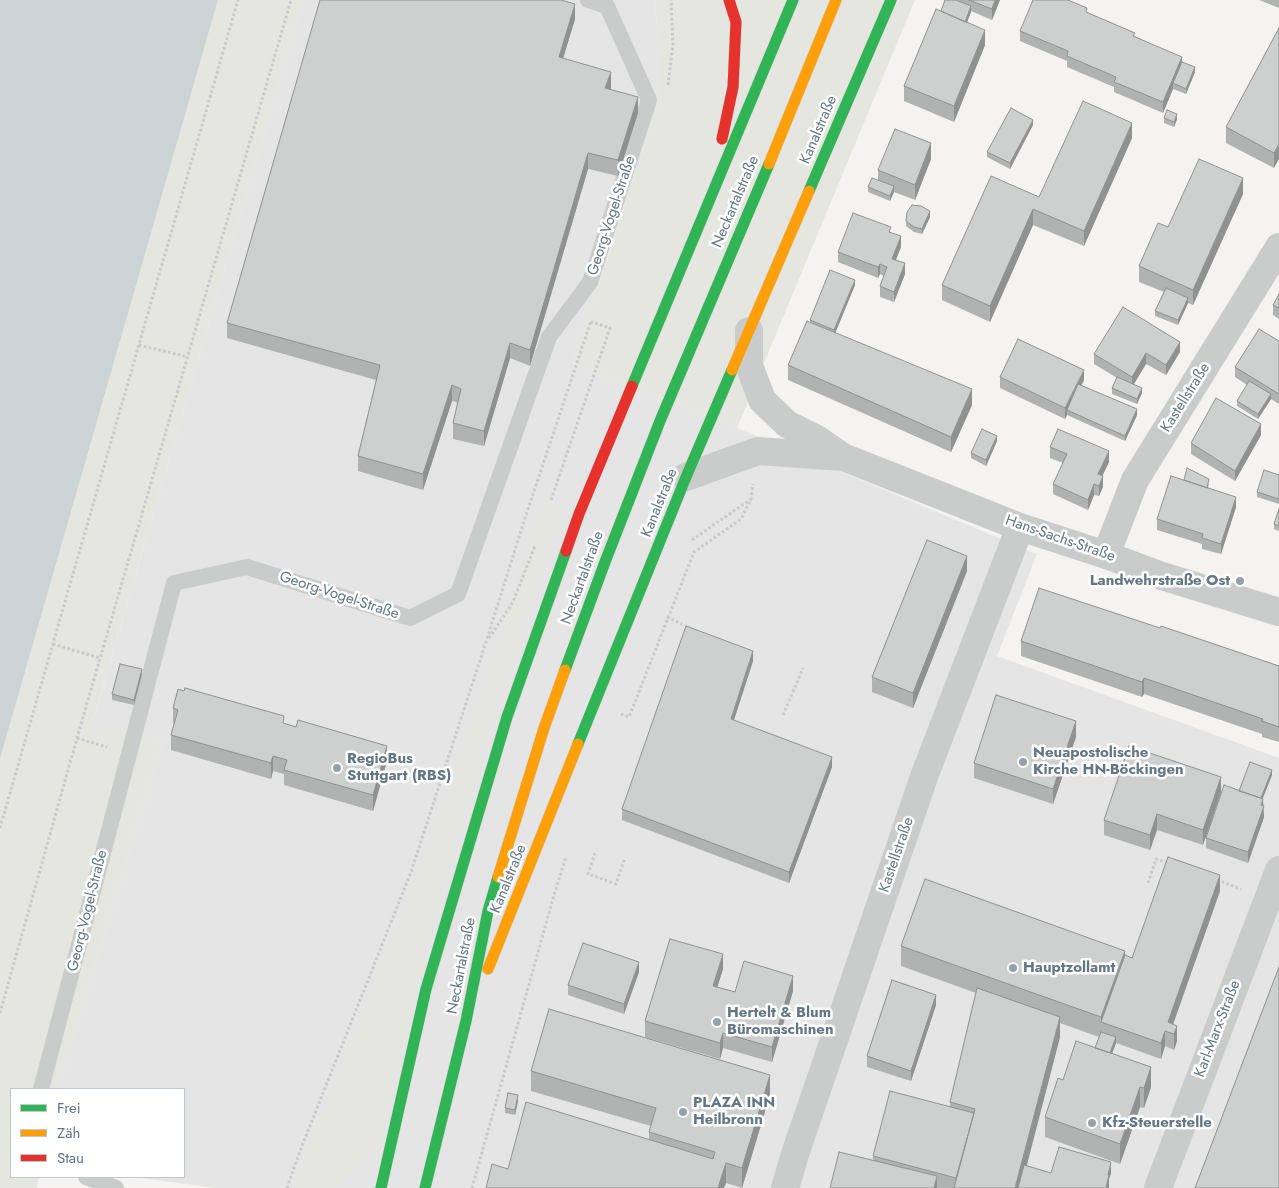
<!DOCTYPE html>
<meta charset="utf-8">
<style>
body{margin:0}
#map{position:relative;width:1279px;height:1188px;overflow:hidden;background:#f4f3f1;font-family:Jost,sans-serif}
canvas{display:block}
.legend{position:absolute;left:10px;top:1088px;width:175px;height:90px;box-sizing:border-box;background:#fff;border:1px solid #c0c8cd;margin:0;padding:6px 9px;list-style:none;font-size:15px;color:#627683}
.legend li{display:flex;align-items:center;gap:10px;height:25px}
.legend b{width:25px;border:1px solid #c0c8cd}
</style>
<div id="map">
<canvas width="1279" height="1188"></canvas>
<ul class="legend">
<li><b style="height:6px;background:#30b455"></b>Frei</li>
<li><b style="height:6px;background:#ff9f0a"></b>Zäh</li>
<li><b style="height:6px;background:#e5322d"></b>Stau</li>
</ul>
</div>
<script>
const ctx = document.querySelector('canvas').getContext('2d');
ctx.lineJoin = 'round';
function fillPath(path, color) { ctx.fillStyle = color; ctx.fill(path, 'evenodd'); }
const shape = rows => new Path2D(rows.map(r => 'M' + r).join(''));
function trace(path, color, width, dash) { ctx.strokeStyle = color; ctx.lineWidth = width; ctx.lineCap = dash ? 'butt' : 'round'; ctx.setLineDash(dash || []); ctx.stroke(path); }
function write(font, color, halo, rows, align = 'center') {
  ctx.font = font + ' Jost,sans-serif'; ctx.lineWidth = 5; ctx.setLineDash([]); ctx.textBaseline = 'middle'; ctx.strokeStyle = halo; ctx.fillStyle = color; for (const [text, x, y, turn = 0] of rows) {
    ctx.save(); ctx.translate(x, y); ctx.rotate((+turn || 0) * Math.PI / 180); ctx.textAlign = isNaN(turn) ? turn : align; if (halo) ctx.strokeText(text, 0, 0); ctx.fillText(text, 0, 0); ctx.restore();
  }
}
fillPath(shape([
 [303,0,655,0,658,43,657,108,573,363,737,428,1037,554,997,656,1279,758,1279,1188,215,1188,134,1177,184,1177,184,1089,60,1089,59,1083,162,744,92,725]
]), '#e4e5e4');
fillPath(shape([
 [218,0,303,0,92,724,162,744,59,1083,60,1089,11,1089,11,1177,39,1177,37,1188,0,1188,0,759],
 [655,0,915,0,737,428,573,363,657,108,658,43],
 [543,501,562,508,548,546,489,727,440,893,381,1135,351,1175,333,1188,296,1188,306,1153,418,876,505,626]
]), '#e4e6df');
fillPath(shape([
 [0,0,218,0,0,759]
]), '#ccd4d6');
const fast = shape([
 [809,191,891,0],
 [632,386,793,0],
 [565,670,605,562,660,421,769,164],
 [578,744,686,477,732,370],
 [381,1188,426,989,507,717,566,551],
 [425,1188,466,1021,488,911,498,877]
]);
const slow = shape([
 [769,164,836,0],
 [732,370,809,191],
 [498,877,544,728,565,670],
 [488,969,578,744]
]);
const jam = shape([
 [722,139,733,87,736,22,729,0],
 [566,551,579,514,632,386]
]);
trace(fast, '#d0d1d0', 12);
trace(slow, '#d0d1d0', 12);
trace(jam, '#d0d1d0', 12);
trace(shape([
 [668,85,673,44,671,0],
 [139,345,188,357],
 [551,500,610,328,591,322],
 [692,540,751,499],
 [667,617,682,624],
 [489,638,513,602,535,546],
 [53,644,100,658],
 [621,714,629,717,694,552,741,519,751,499,753,484],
 [783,715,803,668],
 [77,738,107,747],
 [0,828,238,0],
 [595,853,588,874,616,884,625,857],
 [1217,880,1241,889],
 [1148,883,1156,859,1168,863],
 [0,1013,77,738,291,0],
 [287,1188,300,1151,411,872,486,642,526,515,591,321],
 [472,1188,554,895,566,857]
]), '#c9c9ca', 3, [2.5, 2.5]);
trace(shape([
 [41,1089,174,583,247,567,410,618,458,594,549,337,590,282,649,100,607,6,588,0],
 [86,1177,116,1188]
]), '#cacccc', 16);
trace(shape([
 [749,331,749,365,762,400,787,424,817,439,843,457,1020,527,1106,555,1162,576,1279,612],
 [686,477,758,451,843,457],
 [1106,555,1135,480,1279,247],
 [785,1188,796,1151,925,774,1020,527],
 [1158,1188,1279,870]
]), '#cacccc', 28);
trace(fast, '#30b455', 11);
trace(slow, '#ff9f0a', 11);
trace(jam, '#e5322d', 11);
fillPath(shape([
 [945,0,1000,0,992,20,971,11,967,22,985,45,954,122,904,101,904,86,941,12],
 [1259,0,1279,0,1279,8],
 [1087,12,1135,36,1182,62,1195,72,1186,94,1173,89,1163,113,1114,92,1114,87,1067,67,1067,61,1020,41,1020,31],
 [575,19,563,58,611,88,610,90,638,113,618,176,588,169,530,366,510,358,484,446,453,439,453,423,458,403,452,401,423,490,358,471,358,456,376,380,227,338,227,323],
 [1279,28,1274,168,1226,143,1226,127],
 [1164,118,1177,119,1174,127,1164,123],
 [1033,125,1010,169,987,157,987,152],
 [1132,138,1084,246,1033,225,990,322,942,300,942,285,1039,197],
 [931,159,915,200,894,192,890,201,868,192,868,187,878,180,878,170],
 [1243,194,1193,305,1188,303,1178,325,1155,316,1155,311,1164,292,1139,282,1139,266,1168,227],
 [930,217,922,234,914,232,906,226,906,221],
 [891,233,901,247,896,260,905,274,894,302,880,297,880,286,884,276,880,274,878,278,838,262,838,252],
 [855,285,835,333,972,405,951,452,788,380,788,365,810,322,810,320],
 [1279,294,1279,319,1273,315,1273,305],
 [1279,341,1279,404,1271,399,1258,419,1237,406,1237,401,1247,385,1235,377,1235,367],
 [1180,352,1166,375,1146,364,1134,384,1142,393,1137,404,1112,394,1112,388,1117,378,1094,364,1094,354],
 [1000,377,1084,380,1081,385,1137,415,1125,441,1067,415,1065,419,1000,388],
 [1261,435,1235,481,1191,454,1191,443],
 [997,441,986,466,971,458,971,453],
 [1050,447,1109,462,1102,476,1103,487,1099,496,1094,495,1088,510,1053,494,1053,484,1063,463,1050,458],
 [1279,475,1279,504,1257,497,1257,492],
 [1184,480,1209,484,1208,488,1236,507,1221,554,1202,549,1202,544,1157,530,1157,519],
 [1279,509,1279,531,1274,529,1274,524],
 [967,571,913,708,872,692,872,677],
 [1160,628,1279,666,1279,742,1262,737,1262,734,1144,694,1142,697,1021,656,1021,641],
 [753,661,734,720,832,767,789,883,622,820,622,809],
 [142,674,134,705,112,700,112,694],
 [173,708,284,723,387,761,373,811,284,785,284,774,273,771,271,779,171,750,171,735,174,724,173,723],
 [1076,737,1053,804,974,778,974,763],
 [1272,775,1262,799,1264,817,1248,863,1206,848,1206,838,1239,791],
 [1221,792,1203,845,1157,830,1150,850,1104,835,1104,820],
 [1220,891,1173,1024,1177,1041,1174,1050,1165,1046,1161,1059,1116,1043,1112,1054,1151,1087,1144,1108,1140,1107,1120,1164,1045,1137,1045,1117,1063,1080,1095,1048,1099,1037,1060,1023,1060,1037,1026,1165,1051,1173,1111,1173,1109,1179,1109,1188,830,1188,873,1160,873,1156,950,1107,950,1102,976,993,901,966,901,946,1125,955,1132,958],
 [723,969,717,987,735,992,793,991,772,1062,723,1048,720,1059,645,1037,645,1021],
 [639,972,624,1014,568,995,568,985],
 [936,1005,911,1081,867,1067,867,1056],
 [531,1071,770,1095,742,1188,726,1183,486,1188,508,1169,649,1140,649,1132,651,1126,531,1091],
 [518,1101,515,1115,505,1113,505,1108]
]), '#b1b2b2');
fillPath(shape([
 [995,0,1000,0,992,20,992,9],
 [575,4,575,19,559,72,559,57],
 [971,6,971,12,965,28,965,23],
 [985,30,985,45,954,122,954,106],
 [1182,57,1182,67,1173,83,1173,89,1163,113,1163,102],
 [1195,67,1195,72,1186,94,1186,89],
 [611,72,611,88,605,104,605,88],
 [638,97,638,113,618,176,618,160],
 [1177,114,1177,119,1174,127,1174,122],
 [1033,120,1033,125,1010,169,1010,163],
 [1132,123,1132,138,1084,246,1084,231],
 [931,143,931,159,915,200,915,185],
 [1279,144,1279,159,1274,168,1274,153],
 [588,153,588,169,530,366,530,350],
 [1243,178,1243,194,1193,305,1193,290],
 [894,186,894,192,890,201,890,196],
 [1033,209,1033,225,990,322,990,306],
 [930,211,930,217,922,234,922,229],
 [901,236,901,247,892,269,892,259],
 [905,263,905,274,894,302,894,292],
 [880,264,880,274,878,278,878,267],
 [855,280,855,285,834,336,834,330],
 [1188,298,1188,303,1178,325,1178,320],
 [1180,342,1180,352,1166,375,1166,365],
 [510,343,510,358,484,446,484,431],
 [1146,353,1146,364,1132,387,1132,377],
 [1084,370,1084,380,1069,411,1067,410,1067,415,1065,419,1065,408],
 [452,385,452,401,423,490,423,474],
 [1142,388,1142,393,1137,404,1137,399],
 [972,389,972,405,951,452,951,437],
 [1271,394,1271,399,1258,419,1258,414],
 [1137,409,1137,415,1125,441,1125,436],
 [1261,424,1261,435,1235,481,1235,471],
 [997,436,997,441,986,466,986,460],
 [1109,451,1109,462,1098,485,1098,474],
 [1103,476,1103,487,1099,496,1099,486],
 [1094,484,1094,495,1088,510,1088,500],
 [1236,497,1236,507,1221,554,1221,544],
 [967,556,967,571,913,708,913,693],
 [753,651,753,661,731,729,731,719],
 [142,669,142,674,134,705,134,700],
 [1144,678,1144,694,1142,697,1142,682],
 [1076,721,1076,737,1053,804,1053,789],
 [387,746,387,761,373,811,373,795],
 [273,756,273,771,271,779,271,763],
 [832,757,832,767,789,883,789,872],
 [1272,770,1272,775,1259,808,1259,803],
 [1221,777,1221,792,1203,845,1203,830],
 [1263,799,1264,817,1248,863,1248,852],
 [1157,814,1157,830,1150,850,1150,835],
 [1220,875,1220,891,1170,1033,1168,1022],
 [1125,951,1125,971,1101,1022,1101,1017],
 [723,954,723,969,713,1001,713,986],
 [639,962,639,972,624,1014,624,1004],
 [793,976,793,991,772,1062,772,1047],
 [936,995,936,1005,911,1081,911,1071],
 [1060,1017,1060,1037,1021,1188,1015,1188],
 [1177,1026,1177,1041,1174,1050,1174,1034],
 [1165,1031,1165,1046,1161,1059,1161,1043],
 [723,1033,723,1048,720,1059,720,1043],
 [1116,1037,1116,1043,1105,1072,1105,1066],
 [1151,1067,1151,1087,1144,1108,1144,1088],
 [770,1075,770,1095,742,1188,742,1168],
 [1140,1087,1140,1107,1120,1164,1120,1144],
 [518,1095,518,1101,515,1115,515,1110],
 [1111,1162,1111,1173,1109,1179,1109,1188,1106,1188,1108,1175],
 [726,1163,726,1183,724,1188,718,1188],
 [937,1176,937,1188,934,1188]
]), '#909191');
const building = shape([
 [320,0,561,0,575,4,559,57,611,72,605,88,638,97,618,160,588,153,530,350,510,343,484,431,453,423,461,389,452,385,423,474,358,456,380,365,227,323,320,0],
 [945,0,956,0,971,6,965,22,941,11,945,0],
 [969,0,995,0,992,9,969,0],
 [1033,0,1068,0,1087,8,1086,12,1135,33,1133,36,1182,57,1163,102,1114,82,1116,77,1067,56,1068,51,1020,31,1033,0],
 [936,9,985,30,954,106,904,86,936,9],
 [1279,28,1279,144,1274,153,1226,127,1279,28],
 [1182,62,1195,67,1186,89,1173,83,1182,62],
 [1083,101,1132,123,1084,231,1033,209,990,306,942,285,991,176,1039,197,1083,101],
 [1011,108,1033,120,1010,163,987,152,1011,108],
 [1167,110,1177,114,1174,122,1164,118,1167,110],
 [895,129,931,143,915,185,878,170,895,129],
 [1199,159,1243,178,1193,290,1139,266,1158,223,1168,227,1199,159],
 [872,178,894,186,890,196,868,187,872,178],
 [912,205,921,206,930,211,922,229,914,227,906,221,907,212,912,205],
 [853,213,891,227,889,232,901,236,892,259,905,263,894,292,880,286,887,267,880,264,878,267,838,252,853,213],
 [830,270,855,280,834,330,810,320,830,270],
 [1166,288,1188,298,1178,320,1155,311,1166,288],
 [1279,294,1279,308,1273,305,1279,294],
 [1123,307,1180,342,1166,365,1146,353,1132,377,1094,354,1123,307],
 [807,321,972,389,951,437,788,365,807,321],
 [1259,329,1279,341,1279,394,1235,367,1259,329],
 [1018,339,1084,370,1065,408,1000,377,1018,339],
 [1117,377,1142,388,1137,399,1112,388,1117,377],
 [1249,381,1271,394,1258,414,1237,401,1249,381],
 [1078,384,1137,409,1125,436,1067,410,1078,384],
 [1216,398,1261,424,1235,471,1191,443,1216,398],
 [982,429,997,436,986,460,971,453,982,429],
 [1058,429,1109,451,1098,474,1103,476,1099,486,1094,484,1088,500,1053,484,1067,454,1050,447,1058,429],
 [1187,468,1209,479,1207,488,1184,480,1187,468],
 [1264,470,1279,475,1279,499,1257,492,1264,470],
 [1171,476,1236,497,1221,544,1202,538,1203,534,1157,519,1171,476],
 [1279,509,1279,526,1274,524,1279,509],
 [927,540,967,556,913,693,872,677,927,540],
 [1039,588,1160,628,1161,626,1279,666,1279,727,1262,721,1263,719,1144,678,1142,682,1021,641,1039,588],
 [686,626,753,651,731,719,832,757,789,872,622,809,686,626],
 [120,664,142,669,134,700,112,694,120,664],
 [185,688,284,716,283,723,296,727,298,720,387,746,373,795,284,770,287,760,273,756,271,763,171,735,178,710,173,708,178,689,184,691,185,688],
 [996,695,1076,721,1053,789,974,763,996,695],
 [1129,746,1221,777,1203,830,1157,814,1150,835,1104,820,1129,746],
 [1250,762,1272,770,1261,798,1239,791,1250,762],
 [1224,785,1263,799,1261,805,1264,806,1248,852,1206,838,1224,785],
 [1168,857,1220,875,1168,1022,1177,1026,1174,1034,1165,1031,1161,1043,1101,1022,1125,955,1132,958,1168,857],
 [925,879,1125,951,1101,1017,901,946,925,879],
 [670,939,723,954,713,986,735,992,744,961,793,976,772,1047,723,1033,720,1043,645,1021,670,939],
 [583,943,639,962,624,1004,568,985,583,943],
 [1279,967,1279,1188,1195,1188,1279,967],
 [892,980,936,995,911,1071,867,1056,892,980],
 [977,988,1060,1017,1015,1188,954,1188,975,1109,950,1102,977,988],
 [549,1009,770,1075,742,1168,726,1163,718,1188,486,1188,492,1164,508,1169,526,1102,713,1159,715,1152,649,1132,656,1108,531,1071,549,1009],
 [1101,1032,1116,1037,1110,1053,1095,1048,1101,1032],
 [1076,1041,1151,1067,1144,1088,1140,1087,1120,1144,1045,1117,1058,1078,1063,1080,1076,1041],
 [890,1091,974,1113,956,1178,873,1156,890,1091],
 [508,1093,518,1095,515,1110,505,1108,508,1093],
 [1059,1147,1111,1162,1108,1175,1109,1175,1106,1188,1018,1188,1024,1165,1051,1173,1059,1147],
 [839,1152,937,1176,934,1188,830,1188,839,1152]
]);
fillPath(building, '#cecfcf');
trace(building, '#909191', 1);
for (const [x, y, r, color] of [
 [1240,581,5,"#95a2aa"],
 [1023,762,5,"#95a2aa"],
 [337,768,5,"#95a2aa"],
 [1013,968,5,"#95a2aa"],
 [717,1022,5,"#95a2aa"],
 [683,1112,5,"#95a2aa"],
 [1092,1123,5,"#95a2aa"]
]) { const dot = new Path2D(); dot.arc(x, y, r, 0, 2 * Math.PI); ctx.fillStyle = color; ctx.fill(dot); trace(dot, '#fff', 2); }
write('15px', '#627683', '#fff', [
 ["Kanalstraße",819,130,-67],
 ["Neckartalstraße",736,202,-67],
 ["Georg-Vogel-Straße",612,216,-72],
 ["Kastellstraße",1186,398,-58],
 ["Kanalstraße",660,503,-68],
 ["Hans-Sachs-Straße",1060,539,19],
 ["Neckartalstraße",583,578,-70],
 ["Georg-Vogel-Straße",339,596,18],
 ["Kastellstraße",897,855,-71],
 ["Kanalstraße",509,879,-68],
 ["Georg-Vogel-Straße",88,911,-76],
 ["Neckartalstraße",462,966,-79],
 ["Karl-Marx-Straße",1218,1029,-69]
]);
write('bold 15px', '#627683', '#fff', [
 ["Landwehrstraße Ost",1230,581,"right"],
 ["Neuapostolische",1033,753],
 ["Kirche HN-Böckingen",1033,770],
 ["RegioBus",347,759],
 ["Stuttgart (RBS)",347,776],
 ["Hauptzollamt",1023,968],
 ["Hertelt & Blum",727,1013],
 ["Büromaschinen",727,1030],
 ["PLAZA INN",693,1103],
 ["Heilbronn",693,1120],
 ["Kfz-Steuerstelle",1102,1123]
], 'left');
</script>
